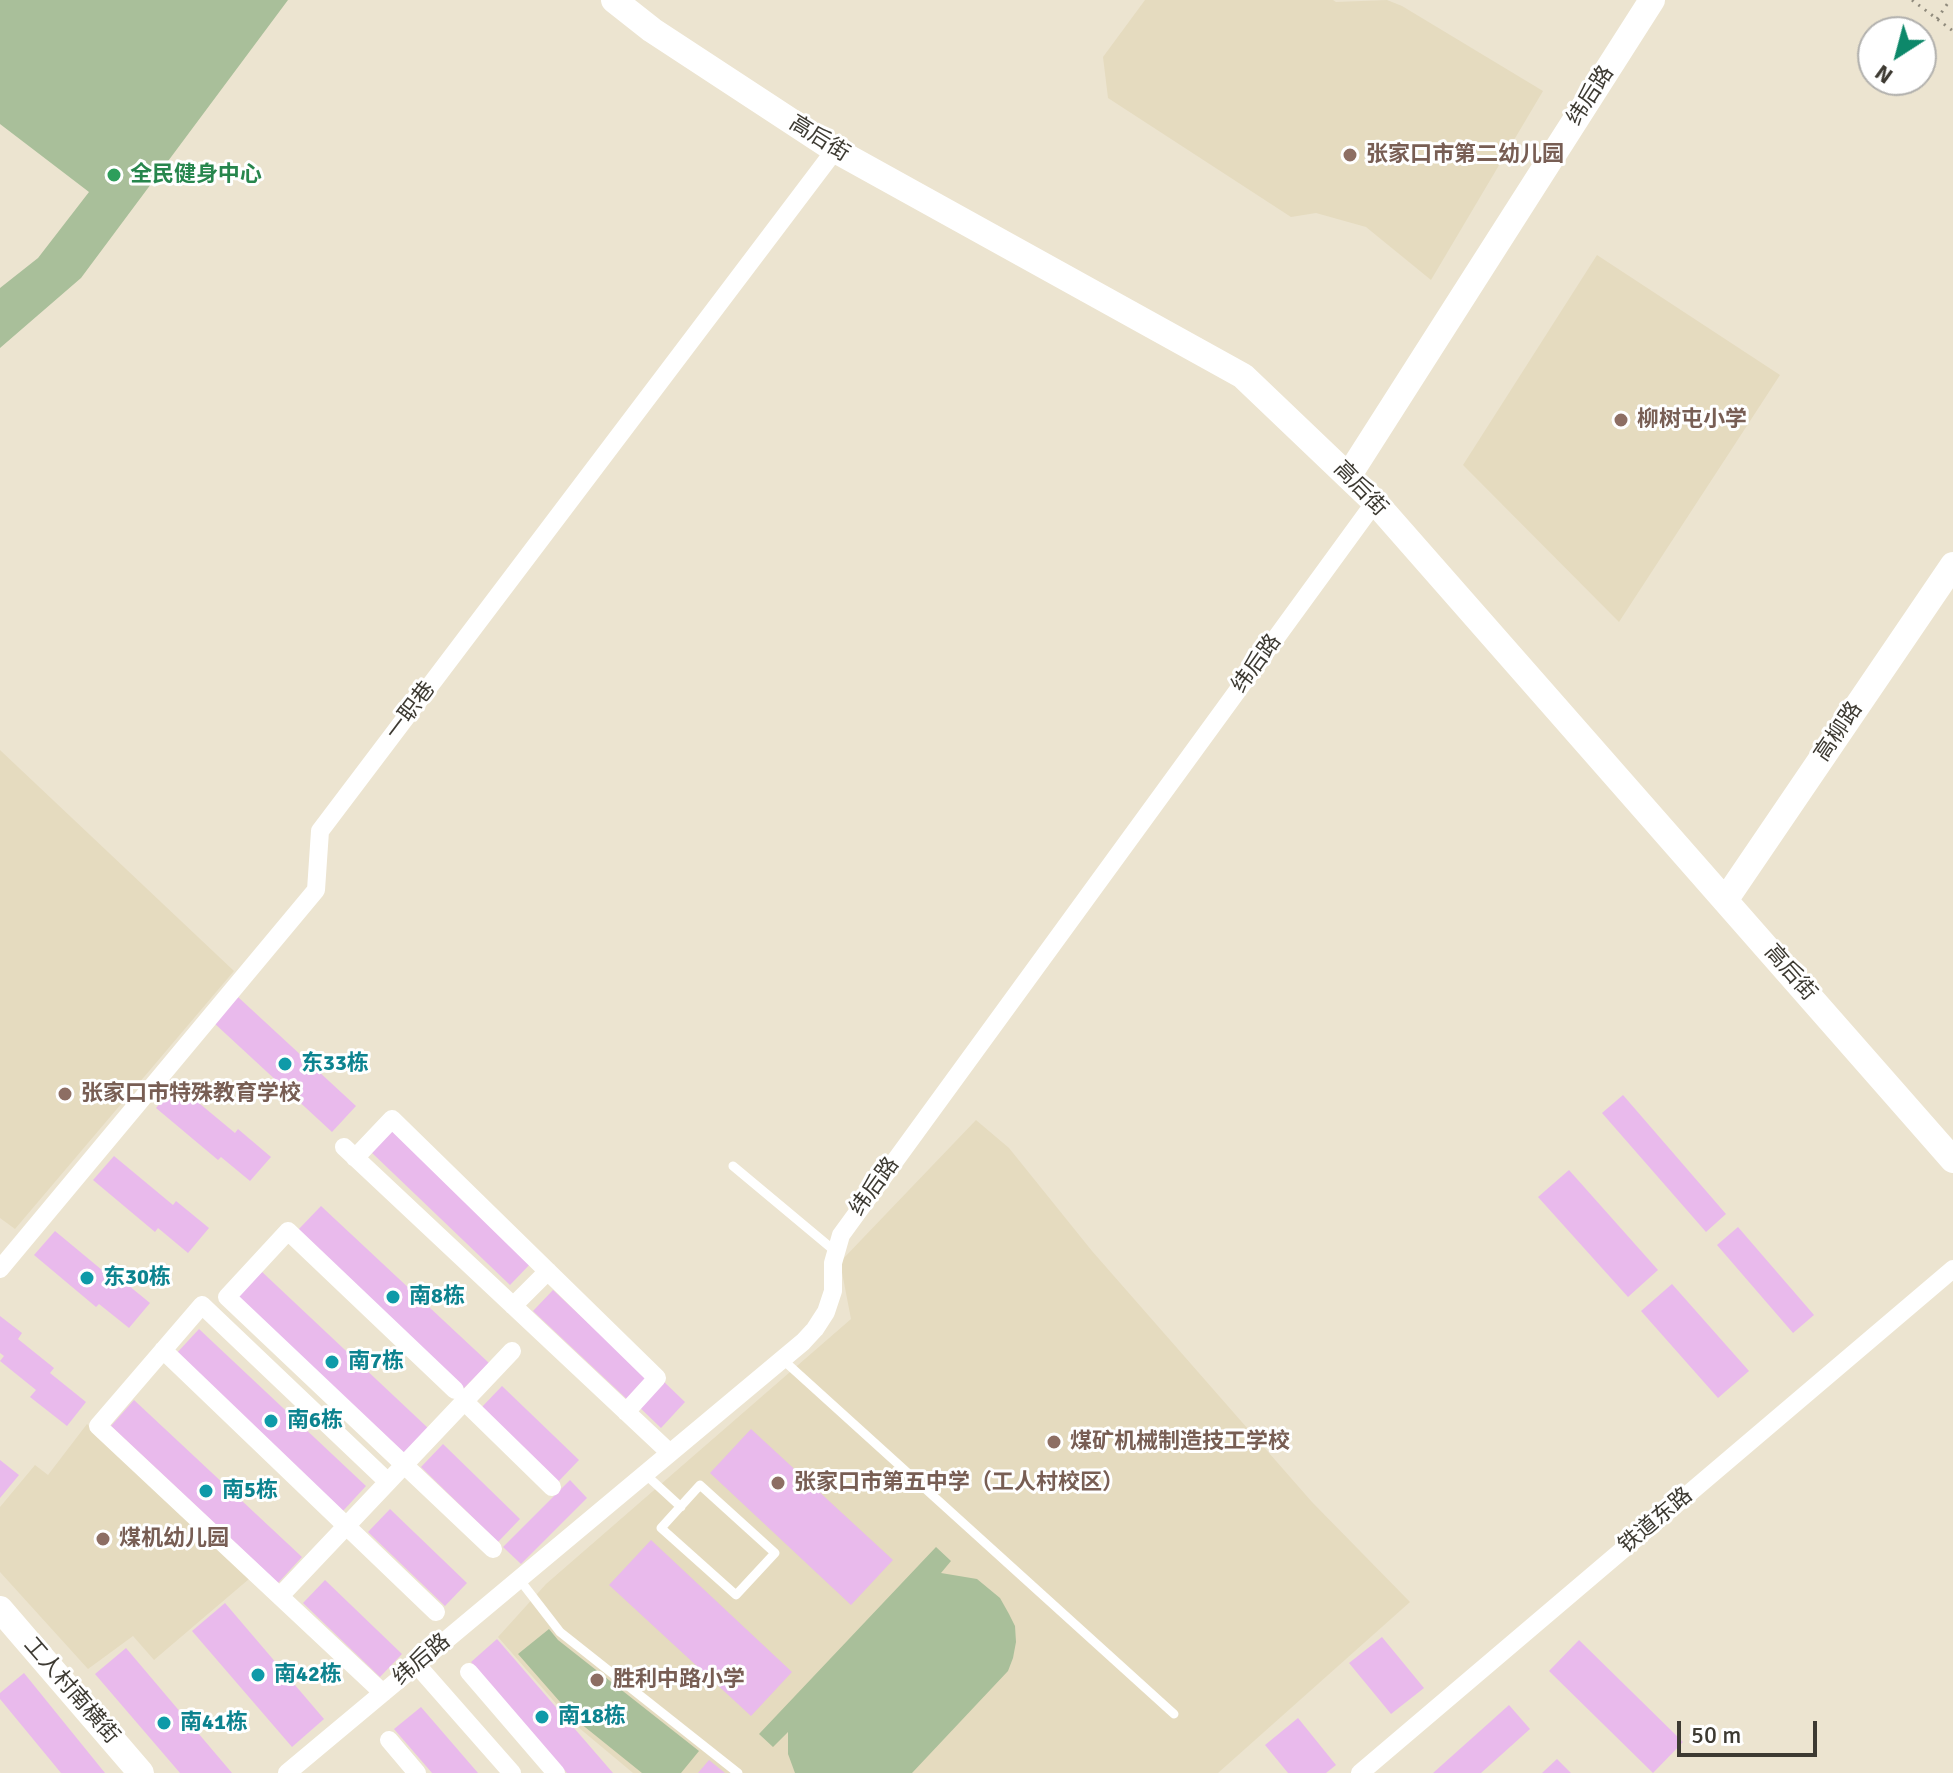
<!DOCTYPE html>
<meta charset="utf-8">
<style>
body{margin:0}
#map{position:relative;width:1953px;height:1773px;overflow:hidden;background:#ece4d0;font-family:Signika,sans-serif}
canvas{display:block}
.north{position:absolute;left:1857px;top:16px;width:80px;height:80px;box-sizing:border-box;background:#fff;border:2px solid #b1b0ad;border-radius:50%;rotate:216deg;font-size:22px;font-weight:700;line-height:32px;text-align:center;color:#3d3a32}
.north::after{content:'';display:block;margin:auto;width:28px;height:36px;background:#0d886a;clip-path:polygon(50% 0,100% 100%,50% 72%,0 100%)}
.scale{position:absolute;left:1677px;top:1721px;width:140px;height:36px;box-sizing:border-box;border:4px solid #3d3a32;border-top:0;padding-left:10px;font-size:24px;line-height:28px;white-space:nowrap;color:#3d3a32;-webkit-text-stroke:6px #fff;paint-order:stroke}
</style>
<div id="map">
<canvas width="1953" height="1773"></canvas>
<div class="north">N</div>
<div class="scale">50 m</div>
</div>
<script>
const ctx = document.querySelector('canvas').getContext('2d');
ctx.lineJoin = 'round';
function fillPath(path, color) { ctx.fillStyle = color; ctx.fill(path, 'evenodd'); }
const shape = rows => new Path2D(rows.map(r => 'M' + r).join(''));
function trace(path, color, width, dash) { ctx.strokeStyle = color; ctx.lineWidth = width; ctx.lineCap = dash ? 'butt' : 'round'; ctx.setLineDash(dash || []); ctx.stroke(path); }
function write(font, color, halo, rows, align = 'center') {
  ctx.font = font + ' Signika,"Noto Sans SC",sans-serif'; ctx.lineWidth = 6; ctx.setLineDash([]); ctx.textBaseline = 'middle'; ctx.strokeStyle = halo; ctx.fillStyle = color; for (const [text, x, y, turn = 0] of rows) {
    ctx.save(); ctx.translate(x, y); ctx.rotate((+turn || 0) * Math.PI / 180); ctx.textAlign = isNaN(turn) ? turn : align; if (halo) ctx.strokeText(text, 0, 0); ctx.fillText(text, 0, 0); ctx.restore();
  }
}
fillPath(shape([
 [1145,0,1333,0,1336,2,1387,0,1402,6,1543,91,1431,280,1366,227,1316,213,1291,217,1108,98,1103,57],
 [1597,255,1780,375,1619,622,1463,465],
 [0,750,234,971,15,1229,0,1218],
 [976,1120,1009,1148,1092,1251,1312,1502,1410,1602,1218,1773,633,1773,572,1722,498,1637,546,1584,851,1319,840,1262],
 [87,1424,249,1579,154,1660,133,1636,88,1669,0,1572,0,1507,35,1465,48,1475]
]), '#e5dbbf');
fillPath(shape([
 [0,0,288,0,81,278,0,348,0,288,38,258,89,192,0,124],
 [936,1547,951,1561,941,1573,977,1579,1000,1598,1009,1614,1015,1626,1016,1642,1013,1658,1008,1671,912,1773,795,1773,788,1754,788,1732,773,1747,759,1734],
 [549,1629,558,1640,699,1751,681,1773,642,1773,575,1719,518,1654]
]), '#a9bf9a');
fillPath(shape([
 [238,997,356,1106,332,1132,214,1023],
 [176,1084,235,1133,238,1129,271,1157,250,1181,221,1157,218,1160,156,1108],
 [1623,1095,1726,1214,1706,1232,1602,1113],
 [394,1125,534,1260,510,1285,370,1151],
 [114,1156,173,1205,176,1201,209,1228,188,1253,158,1228,155,1232,93,1180],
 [1569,1170,1658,1270,1628,1297,1538,1197],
 [321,1206,489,1363,464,1388,297,1231],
 [1738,1227,1814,1315,1793,1333,1717,1245],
 [55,1231,114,1280,117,1276,150,1303,129,1328,99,1304,96,1307,34,1255],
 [260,1270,428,1428,404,1453,237,1296],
 [1672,1284,1749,1371,1718,1398,1641,1311],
 [553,1290,650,1381,630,1402,533,1311],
 [0,1316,22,1333,18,1339,54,1368,50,1373,86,1402,67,1426,30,1397,36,1390,0,1361,4,1356,0,1353],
 [199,1329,366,1486,342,1512,175,1355],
 [660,1378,685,1402,661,1428,636,1404],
 [502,1386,579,1460,557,1483,480,1409],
 [134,1400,302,1557,278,1583,111,1426],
 [751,1429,893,1560,851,1605,710,1473],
 [443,1444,520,1519,498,1542,421,1467],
 [0,1460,19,1475,0,1498],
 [570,1480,587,1498,521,1564,503,1547],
 [390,1509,467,1583,445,1606,368,1532],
 [651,1540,792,1672,751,1716,609,1585],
 [325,1580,402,1654,380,1677,303,1603],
 [225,1603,324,1719,292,1747,192,1631],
 [1382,1637,1424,1688,1391,1714,1349,1663],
 [497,1639,613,1773,567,1773,471,1662],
 [1579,1640,1683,1742,1653,1773,1549,1671],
 [126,1648,232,1773,180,1773,95,1674],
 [24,1673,105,1773,61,1773,0,1699,0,1693],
 [1509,1705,1530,1729,1481,1773,1433,1773],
 [421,1707,478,1773,432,1773,394,1729],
 [1298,1718,1336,1765,1326,1773,1288,1773,1265,1745],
 [1557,1759,1571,1773,1542,1773],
 [709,1760,725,1773,698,1773]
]), '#e9baec');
trace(shape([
 [1912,0,1953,31],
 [1937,19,1950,0]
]), '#908b7d', 3, [2, 6]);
trace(shape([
 [733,1166,836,1252],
 [782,1359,1174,1714],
 [645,1474,681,1507],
 [700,1485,775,1553,736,1595,661,1528,700,1485],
 [519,1579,560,1632,738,1773]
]), '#fff', 9);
trace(shape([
 [344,1147,670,1453],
 [355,1158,392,1119,657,1378,626,1412],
 [0,1269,316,890,320,831,835,150],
 [513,1306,548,1271],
 [163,1350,436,1612],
 [455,1390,288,1231,227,1297,493,1549],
 [465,1402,552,1487],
 [280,1596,512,1351],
 [417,1665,512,1773],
 [469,1672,556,1773],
 [383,1693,98,1426,202,1305,388,1482],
 [389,1740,417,1773],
 [287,1773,803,1342,815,1329,826,1312,833,1291,833,1263,841,1235,1375,502],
 [1360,1773,1953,1269]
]), '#fff', 18);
trace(shape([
 [614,0,652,30,835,150,1243,376,1375,502,1953,1160],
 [1349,475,1652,0],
 [1726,899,1953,565],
 [0,1609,141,1773]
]), '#fff', 26);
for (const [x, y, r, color] of [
 [1350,155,8,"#8d6e63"],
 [114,175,8,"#2e9e5b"],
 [1621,420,8,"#8d6e63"],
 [285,1064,8,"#0f9aa8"],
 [65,1094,8,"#8d6e63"],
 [87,1278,8,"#0f9aa8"],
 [393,1297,8,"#0f9aa8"],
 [332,1362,8,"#0f9aa8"],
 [271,1421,8,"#0f9aa8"],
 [1054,1442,8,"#8d6e63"],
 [778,1483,8,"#8d6e63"],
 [206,1491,8,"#0f9aa8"],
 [103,1539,8,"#8d6e63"],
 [258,1675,8,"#0f9aa8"],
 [597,1680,8,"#8d6e63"],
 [542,1717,8,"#0f9aa8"],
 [164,1723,8,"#0f9aa8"]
]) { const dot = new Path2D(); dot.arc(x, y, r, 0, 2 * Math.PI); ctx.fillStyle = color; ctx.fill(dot); trace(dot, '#fff', 3); }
write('22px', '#3d3a32', '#fff', [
 ["纬后路",1591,96,-57],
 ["高后街",819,139,32],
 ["高后街",1360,489,46],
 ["纬后路",1257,664,-54],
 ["一职巷",411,711,-53],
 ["高柳路",1839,732,-56],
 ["高后街",1790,973,49],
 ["纬后路",875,1187,-54],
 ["铁道东路",1656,1521,-40],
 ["纬后路",422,1660,-40],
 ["工人村南横街",71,1691,49]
]);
write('bold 22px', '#785e54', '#fff', [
 ["张家口市第二幼儿园",1366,155],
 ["柳树屯小学",1637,420],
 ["张家口市特殊教育学校",81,1094],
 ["煤矿机械制造技工学校",1070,1442],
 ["张家口市第五中学（工人村校区）",794,1483],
 ["煤机幼儿园",119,1539],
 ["胜利中路小学",613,1680]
], 'left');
write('bold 22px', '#27864d', '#fff', [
 ["全民健身中心",130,175]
], 'left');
write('bold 22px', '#0d838f', '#fff', [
 ["东33栋",301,1064],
 ["东30栋",103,1278],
 ["南8栋",409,1297],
 ["南7栋",348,1362],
 ["南6栋",287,1421],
 ["南5栋",222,1491],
 ["南42栋",274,1675],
 ["南18栋",558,1717],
 ["南41栋",180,1723]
], 'left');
</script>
